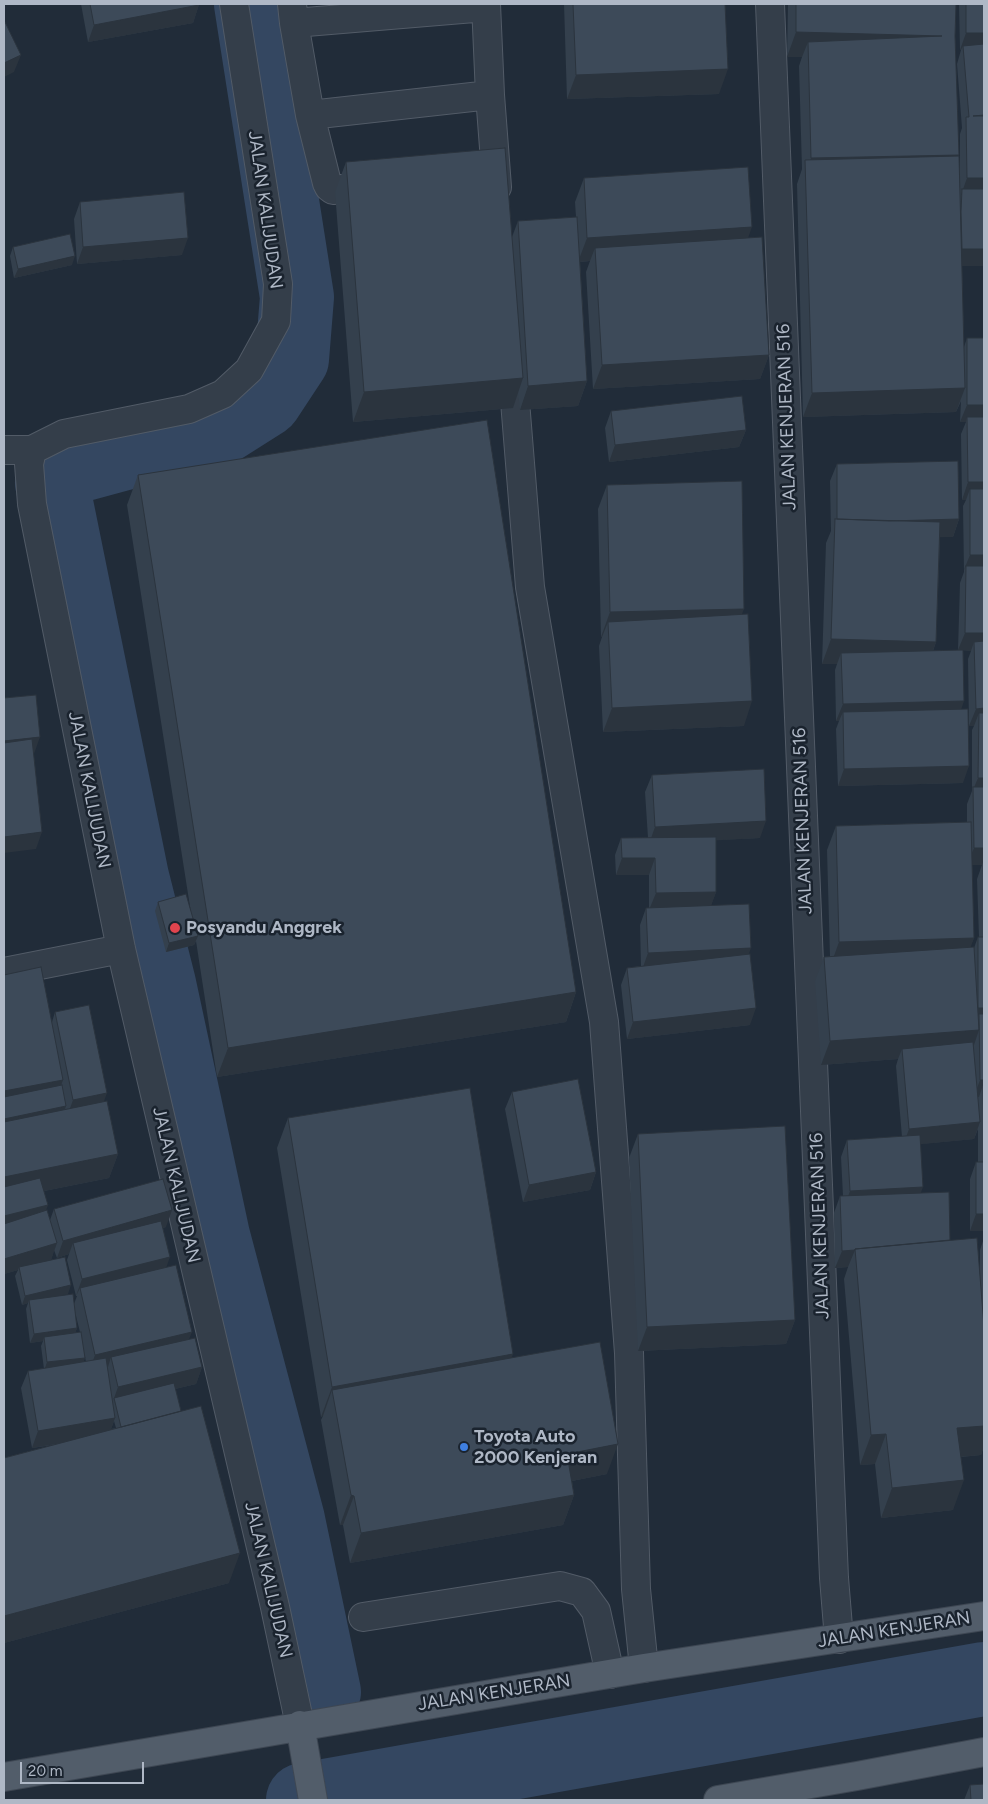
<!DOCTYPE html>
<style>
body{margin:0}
#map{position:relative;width:988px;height:1804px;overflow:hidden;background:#212c39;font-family:Figtree,sans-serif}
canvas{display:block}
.frame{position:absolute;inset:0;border:5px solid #afb8c6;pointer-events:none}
.scale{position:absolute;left:20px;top:1762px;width:124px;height:22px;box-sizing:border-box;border:2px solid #afb8c6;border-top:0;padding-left:6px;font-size:15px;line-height:18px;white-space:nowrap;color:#afb8c6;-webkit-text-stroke:4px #1a232e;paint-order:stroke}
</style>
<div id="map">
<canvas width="988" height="1804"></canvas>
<div class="frame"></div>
<div class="scale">20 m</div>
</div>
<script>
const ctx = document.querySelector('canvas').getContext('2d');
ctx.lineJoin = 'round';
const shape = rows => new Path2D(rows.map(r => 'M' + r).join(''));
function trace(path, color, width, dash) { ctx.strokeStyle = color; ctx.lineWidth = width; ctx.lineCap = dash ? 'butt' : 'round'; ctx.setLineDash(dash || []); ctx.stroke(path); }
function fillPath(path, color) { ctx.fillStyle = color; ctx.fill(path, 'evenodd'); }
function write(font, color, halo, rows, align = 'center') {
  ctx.font = font + ' Figtree,sans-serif'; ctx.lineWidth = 5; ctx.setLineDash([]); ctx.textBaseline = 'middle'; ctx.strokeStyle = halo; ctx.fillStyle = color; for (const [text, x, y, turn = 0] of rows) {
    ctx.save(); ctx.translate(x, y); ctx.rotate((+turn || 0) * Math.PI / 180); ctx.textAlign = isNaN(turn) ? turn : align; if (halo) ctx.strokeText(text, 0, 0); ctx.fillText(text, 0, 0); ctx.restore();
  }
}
trace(shape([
 [251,4,297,297,292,359,265,400,224,426,62,470,52,483,132,877,159,984,213,1236,288,1520,324,1692],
 [303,1800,984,1679]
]), '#344761', 74);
const minor = shape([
 [234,4,278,284,276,321,249,370,223,394,189,409,64,434,32,450,29,464,32,504,121,949,275,1607,300,1725],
 [292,4,294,23,310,115,327,183,329,187,333,190,373,186],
 [486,4,490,95,497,187],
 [770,4,834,1578,839,1639],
 [294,23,486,7],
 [310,115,490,95],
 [512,364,530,587,604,1022,629,1353,636,1589,644,1668],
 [4,450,32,450],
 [4,972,121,949],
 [363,1617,560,1586,582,1592,596,1611,610,1674]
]);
const major = shape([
 [300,1725,313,1800],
 [4,1777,644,1668,984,1616],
 [718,1800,857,1776,984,1752]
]);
trace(minor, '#525b67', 30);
trace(major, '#3e4753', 30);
trace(minor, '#343e4a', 28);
trace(major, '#525d6a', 28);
fillPath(shape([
 [81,4,199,4,193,23,88,42],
 [564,4,725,4,719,94,567,99],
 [788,4,956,4,955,36,960,192,960,134,962,128,957,64,961,50,960,50,959,4,984,4,984,266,962,266,964,347,967,338,984,338,984,1231,970,1231,970,1179,976,1162,978,1162,978,1129,974,1139,920,1144,920,1193,950,1240,980,1280,980,1250,984,1238,984,1446,981,1455,961,1457,953,1510,881,1518,875,1464,860,1465,844,1279,848,1267,835,1268,834,1213,840,1196,843,1196,841,1157,847,1140,902,1137,896,1066,898,1059,821,1065,815,981,824,957,830,957,827,850,836,826,967,822,967,804,972,791,972,730,974,726,969,726,968,659,971,651,963,650,961,709,963,783,838,786,836,729,839,721,836,721,835,670,837,664,822,664,826,543,831,531,830,481,837,464,959,519,953,537,940,537,936,642,933,651,958,650,960,583,964,572,963,506,966,500,962,500,961,434,966,422,960,422,961,401,956,412,803,417,797,184,802,169,799,66,802,57,787,57],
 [972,865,982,865,977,879,979,937,978,937,974,948,970,947,974,938],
 [346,162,512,237,518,221,576,217,575,202,584,178,748,238,769,355,760,379,593,389,586,272,590,261,580,262,587,381,578,406,520,410,518,392,513,408,353,422,335,192],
 [80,202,182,255,77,264,74,219],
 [13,247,72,265,14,278,10,256],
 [611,411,746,430,739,447,609,462,605,428],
 [138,475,576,992,566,1022,217,1077,196,941,194,945,166,952,155,911,158,902,191,913,127,505],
 [607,485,742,615,744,726,603,732,599,646,602,637,601,637,598,509],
 [652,775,760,838,716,840,716,892,711,905,748,955,750,1025,627,1039,621,985,627,968,641,966,640,925,646,908,649,908,649,875,616,875,615,855,621,838,648,838,645,792],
 [4,975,52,1022,55,1012,104,1102,118,1154,109,1178,44,1191,46,1211,50,1220,54,1209,166,1227,163,1228,166,1268,189,1339,202,1367,196,1384,175,1389,229,1583,4,1643,4,1458,53,1445,32,1448,21,1388,28,1371,44,1369,41,1346,43,1341,30,1343,26,1309,28,1303,22,1305,15,1276,18,1270,4,1274],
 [54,1250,57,1258,69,1254,67,1260,76,1296,77,1296,74,1304,59,1296,68,1294,46,1261,51,1260],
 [75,1312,80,1332,75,1333,77,1328],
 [84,1351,86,1362,83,1362,85,1358],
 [114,1421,116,1428,111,1429],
 [512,1092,596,1172,590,1190,523,1202,505,1109],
 [288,1118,511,1358,607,1474,572,1481,574,1495,563,1525,350,1563,343,1525,340,1525,321,1420,323,1416,321,1417,277,1148],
 [638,1134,795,1320,786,1344,638,1351,629,1158],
 [970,1785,984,1800,964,1800]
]), '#34404d');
fillPath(shape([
 [199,5,193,23,88,42,94,25],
 [796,32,942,36,808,42,802,57,787,57],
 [966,33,984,33,984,50,963,46,961,50,960,50],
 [21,55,14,72,4,77,4,63],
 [728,69,719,94,567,99,576,75],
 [959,155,951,179,806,173,811,158],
 [967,178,984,178,984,195,961,195],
 [752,227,743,252,595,248,590,261,578,262,587,238],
 [188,238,182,255,77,264,83,247],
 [960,249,984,249,984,266,953,266],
 [75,256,72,265,14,278,18,269],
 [769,355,760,379,593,389,602,365],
 [523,378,513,408,353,422,364,392],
 [587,381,578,406,520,410,528,386],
 [965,388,956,412,803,417,812,393],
 [967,405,984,405,984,422,967,417,966,422,960,422],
 [746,430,739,447,609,462,615,445],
 [968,482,984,482,984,499,970,489,966,500,962,500],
 [959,519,953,537,835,539,837,522],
 [970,555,984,555,984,572,966,566,963,572],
 [744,609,735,633,608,622,602,637,601,637,610,612],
 [965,633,984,633,984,651,974,642,971,651,958,650],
 [831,639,936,642,927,667,841,653,837,664,822,664],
 [752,701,744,726,603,732,612,708],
 [964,701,958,719,843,712,839,721,836,721,843,704],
 [984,708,984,725,979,713,974,726,969,726,976,709],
 [40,737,34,754,4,757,4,741],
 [969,766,963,783,838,786,844,769],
 [978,778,984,778,984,795,973,790],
 [766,821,760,838,649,844,655,827],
 [42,832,36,849,4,853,4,837],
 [974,848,984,848,984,865,983,862,982,865,967,865],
 [622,858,655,858,649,875,616,875],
 [716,892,710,909,649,910,656,893],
 [198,936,194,945,166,952,169,943],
 [974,938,965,963,830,967,839,942],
 [751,948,745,965,642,970,648,953],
 [576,992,566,1022,217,1077,228,1048],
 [756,1008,750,1025,627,1039,633,1022],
 [978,1008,984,1008,984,1025,979,1014,975,1025],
 [979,1030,971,1054,902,1049,898,1059,821,1065,830,1041],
 [63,1080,57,1097,4,1107,4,1091],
 [980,1080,984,1080,984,1097,983,1085,979,1097,974,1097],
 [107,1093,101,1110,67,1117,73,1100],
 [66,1106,60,1124,4,1135,4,1119],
 [980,1122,974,1139,903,1146,909,1129],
 [118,1154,109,1178,4,1199,4,1177],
 [596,1172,590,1190,523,1202,529,1185],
 [923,1187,917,1204,844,1208,850,1191],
 [48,1205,42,1222,4,1232,4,1216],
 [172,1210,166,1227,76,1252,73,1243,69,1254,57,1258,63,1241],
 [976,1214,984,1214,984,1231,970,1231],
 [57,1243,51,1260,19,1269,19,1267,18,1270,4,1274,4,1259],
 [855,1250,848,1267,835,1268,842,1251],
 [170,1257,164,1274,80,1288,76,1296,82,1279],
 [71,1285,68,1294,30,1303,29,1300,28,1303,22,1305,25,1296],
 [795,1320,786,1344,638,1351,647,1327],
 [77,1328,74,1337,44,1337,43,1341,30,1343,34,1334],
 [192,1332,185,1349,111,1357,108,1367,89,1372,95,1355],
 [513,1354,502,1384,332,1390,323,1416,321,1417,332,1387],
 [85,1358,82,1367,44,1371,47,1362],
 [202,1367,196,1384,115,1403,114,1398,112,1404,118,1387],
 [115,1418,109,1435,32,1448,38,1431],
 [984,1426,984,1446,981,1455,946,1458,957,1428],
 [886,1434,875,1464,860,1465,871,1435],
 [618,1444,607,1474,556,1484,567,1454],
 [964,1480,953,1510,881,1518,892,1488],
 [351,1495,354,1496,343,1525,340,1525],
 [574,1495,563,1525,350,1563,361,1533],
 [240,1553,229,1583,4,1643,4,1616]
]), '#2b343e');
const building = shape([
 [90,4,199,4,199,5,94,25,90,4],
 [573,4,725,4,728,69,576,75,573,4],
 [796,4,956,4,955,36,959,155,811,158,808,42,942,36,796,32,796,4],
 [966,4,984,4,984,33,966,33,966,4],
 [4,20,21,55,4,63,4,20],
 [984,44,984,115,973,116,984,116,984,178,967,178,966,117,969,117,963,46,984,44],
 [505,148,523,378,364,392,346,162,505,148],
 [959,156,965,388,812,393,805,160,959,156],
 [748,167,752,227,587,238,584,178,748,167],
 [962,189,984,189,984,249,962,249,961,212,962,189],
 [184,192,188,238,83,247,80,202,184,192],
 [577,217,587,381,528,386,518,221,577,217],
 [70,234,75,256,18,269,13,247,70,234],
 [762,237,769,355,602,365,595,248,762,237],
 [967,338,984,338,984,405,967,405,967,338],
 [742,396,746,430,615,445,611,411,742,396],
 [967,417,984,417,984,482,968,482,967,417],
 [487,420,576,992,228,1048,138,475,487,420],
 [958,461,959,519,889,521,837,519,837,464,958,461],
 [742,481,744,609,610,612,607,485,742,481],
 [970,489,984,489,984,555,970,555,970,489],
 [835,519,940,522,936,642,831,639,835,519],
 [966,566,984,566,984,633,965,633,966,566],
 [748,614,752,701,612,708,608,622,748,614],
 [984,641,984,708,976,709,974,642,984,641],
 [963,650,964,701,843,704,841,653,963,650],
 [36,695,40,737,4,741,4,698,36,695],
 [968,709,969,766,844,769,843,712,968,709],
 [979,713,984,713,984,778,978,778,979,713],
 [32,739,42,832,4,837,4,743,32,739],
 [764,769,766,821,655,827,652,775,764,769],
 [973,787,984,787,984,848,974,848,973,787],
 [971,822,974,938,839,942,836,826,971,822],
 [716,837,716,892,656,893,655,858,622,858,621,838,716,837],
 [983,862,984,862,984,893,983,862],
 [186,894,198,936,169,943,158,902,186,894],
 [749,904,751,948,648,953,646,908,749,904],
 [978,937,984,937,984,1008,978,1008,978,937],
 [974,947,979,1030,830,1041,824,957,974,947],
 [750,954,756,1008,633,1022,627,968,750,954],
 [41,967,63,1080,4,1091,4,975,41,967],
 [89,1005,107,1093,73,1100,55,1012,89,1005],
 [979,1014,984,1014,984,1080,980,1080,979,1014],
 [973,1042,980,1122,909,1129,902,1049,973,1042],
 [578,1079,596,1172,529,1185,512,1092,578,1079],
 [62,1085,66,1106,4,1119,4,1097,62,1085],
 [983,1085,984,1085,984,1133,983,1085],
 [470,1088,513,1354,332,1387,288,1118,470,1088],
 [107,1101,118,1154,4,1177,4,1122,107,1101],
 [785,1126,795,1320,647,1327,638,1134,785,1126],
 [920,1135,923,1187,850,1191,847,1140,920,1135],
 [976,1162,984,1162,984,1214,976,1214,976,1162],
 [40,1178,48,1205,4,1216,4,1187,40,1178],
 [163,1179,172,1210,63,1241,54,1209,163,1179],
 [949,1192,950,1240,855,1249,855,1250,842,1251,840,1196,949,1192],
 [47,1210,57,1243,4,1259,4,1224,47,1210],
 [161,1221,170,1257,82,1279,73,1243,161,1221],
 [977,1238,984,1327,984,1426,957,1428,964,1480,892,1488,886,1434,871,1435,855,1249,977,1238],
 [65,1257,71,1285,25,1296,19,1267,65,1257],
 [176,1265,192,1332,95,1355,80,1288,176,1265],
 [73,1294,77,1328,34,1334,29,1300,73,1294],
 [81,1332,85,1358,47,1362,44,1337,81,1332],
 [195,1338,202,1367,118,1387,111,1357,195,1338],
 [600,1342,618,1444,567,1454,574,1495,361,1533,354,1496,351,1495,332,1390,600,1342],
 [106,1358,115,1418,38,1431,28,1371,106,1358],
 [174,1383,181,1411,121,1427,114,1398,174,1383],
 [201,1406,240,1553,4,1616,4,1458,201,1406],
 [984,1784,984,1800,971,1800,970,1785,984,1784]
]);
fillPath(building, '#3d4a59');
trace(building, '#2b343e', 1);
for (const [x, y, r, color] of [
 [175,928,6,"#e0444e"],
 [464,1447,5,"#3f7fe0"]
]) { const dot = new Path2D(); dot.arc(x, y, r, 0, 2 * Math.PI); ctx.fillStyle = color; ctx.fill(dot); trace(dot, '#1a232e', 2); }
write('18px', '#afb8c6', '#1a232e', [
 ["JALAN KALIJUDAN",265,210,82],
 ["JALAN KENJERAN 516",787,417,-92],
 ["JALAN KALIJUDAN",89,790,79],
 ["JALAN KENJERAN 516",803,821,-92],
 ["JALAN KALIJUDAN",176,1185,77],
 ["JALAN KENJERAN 516",820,1226,-92],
 ["JALAN KALIJUDAN",268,1580,77],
 ["JALAN KENJERAN",894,1630,-9],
 ["JALAN KENJERAN",494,1693,-9]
]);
write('bold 18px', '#afb8c6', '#1a232e', [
 ["Posyandu Anggrek",186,928],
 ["Toyota Auto",474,1437],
 ["2000 Kenjeran",474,1458]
], 'left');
</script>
